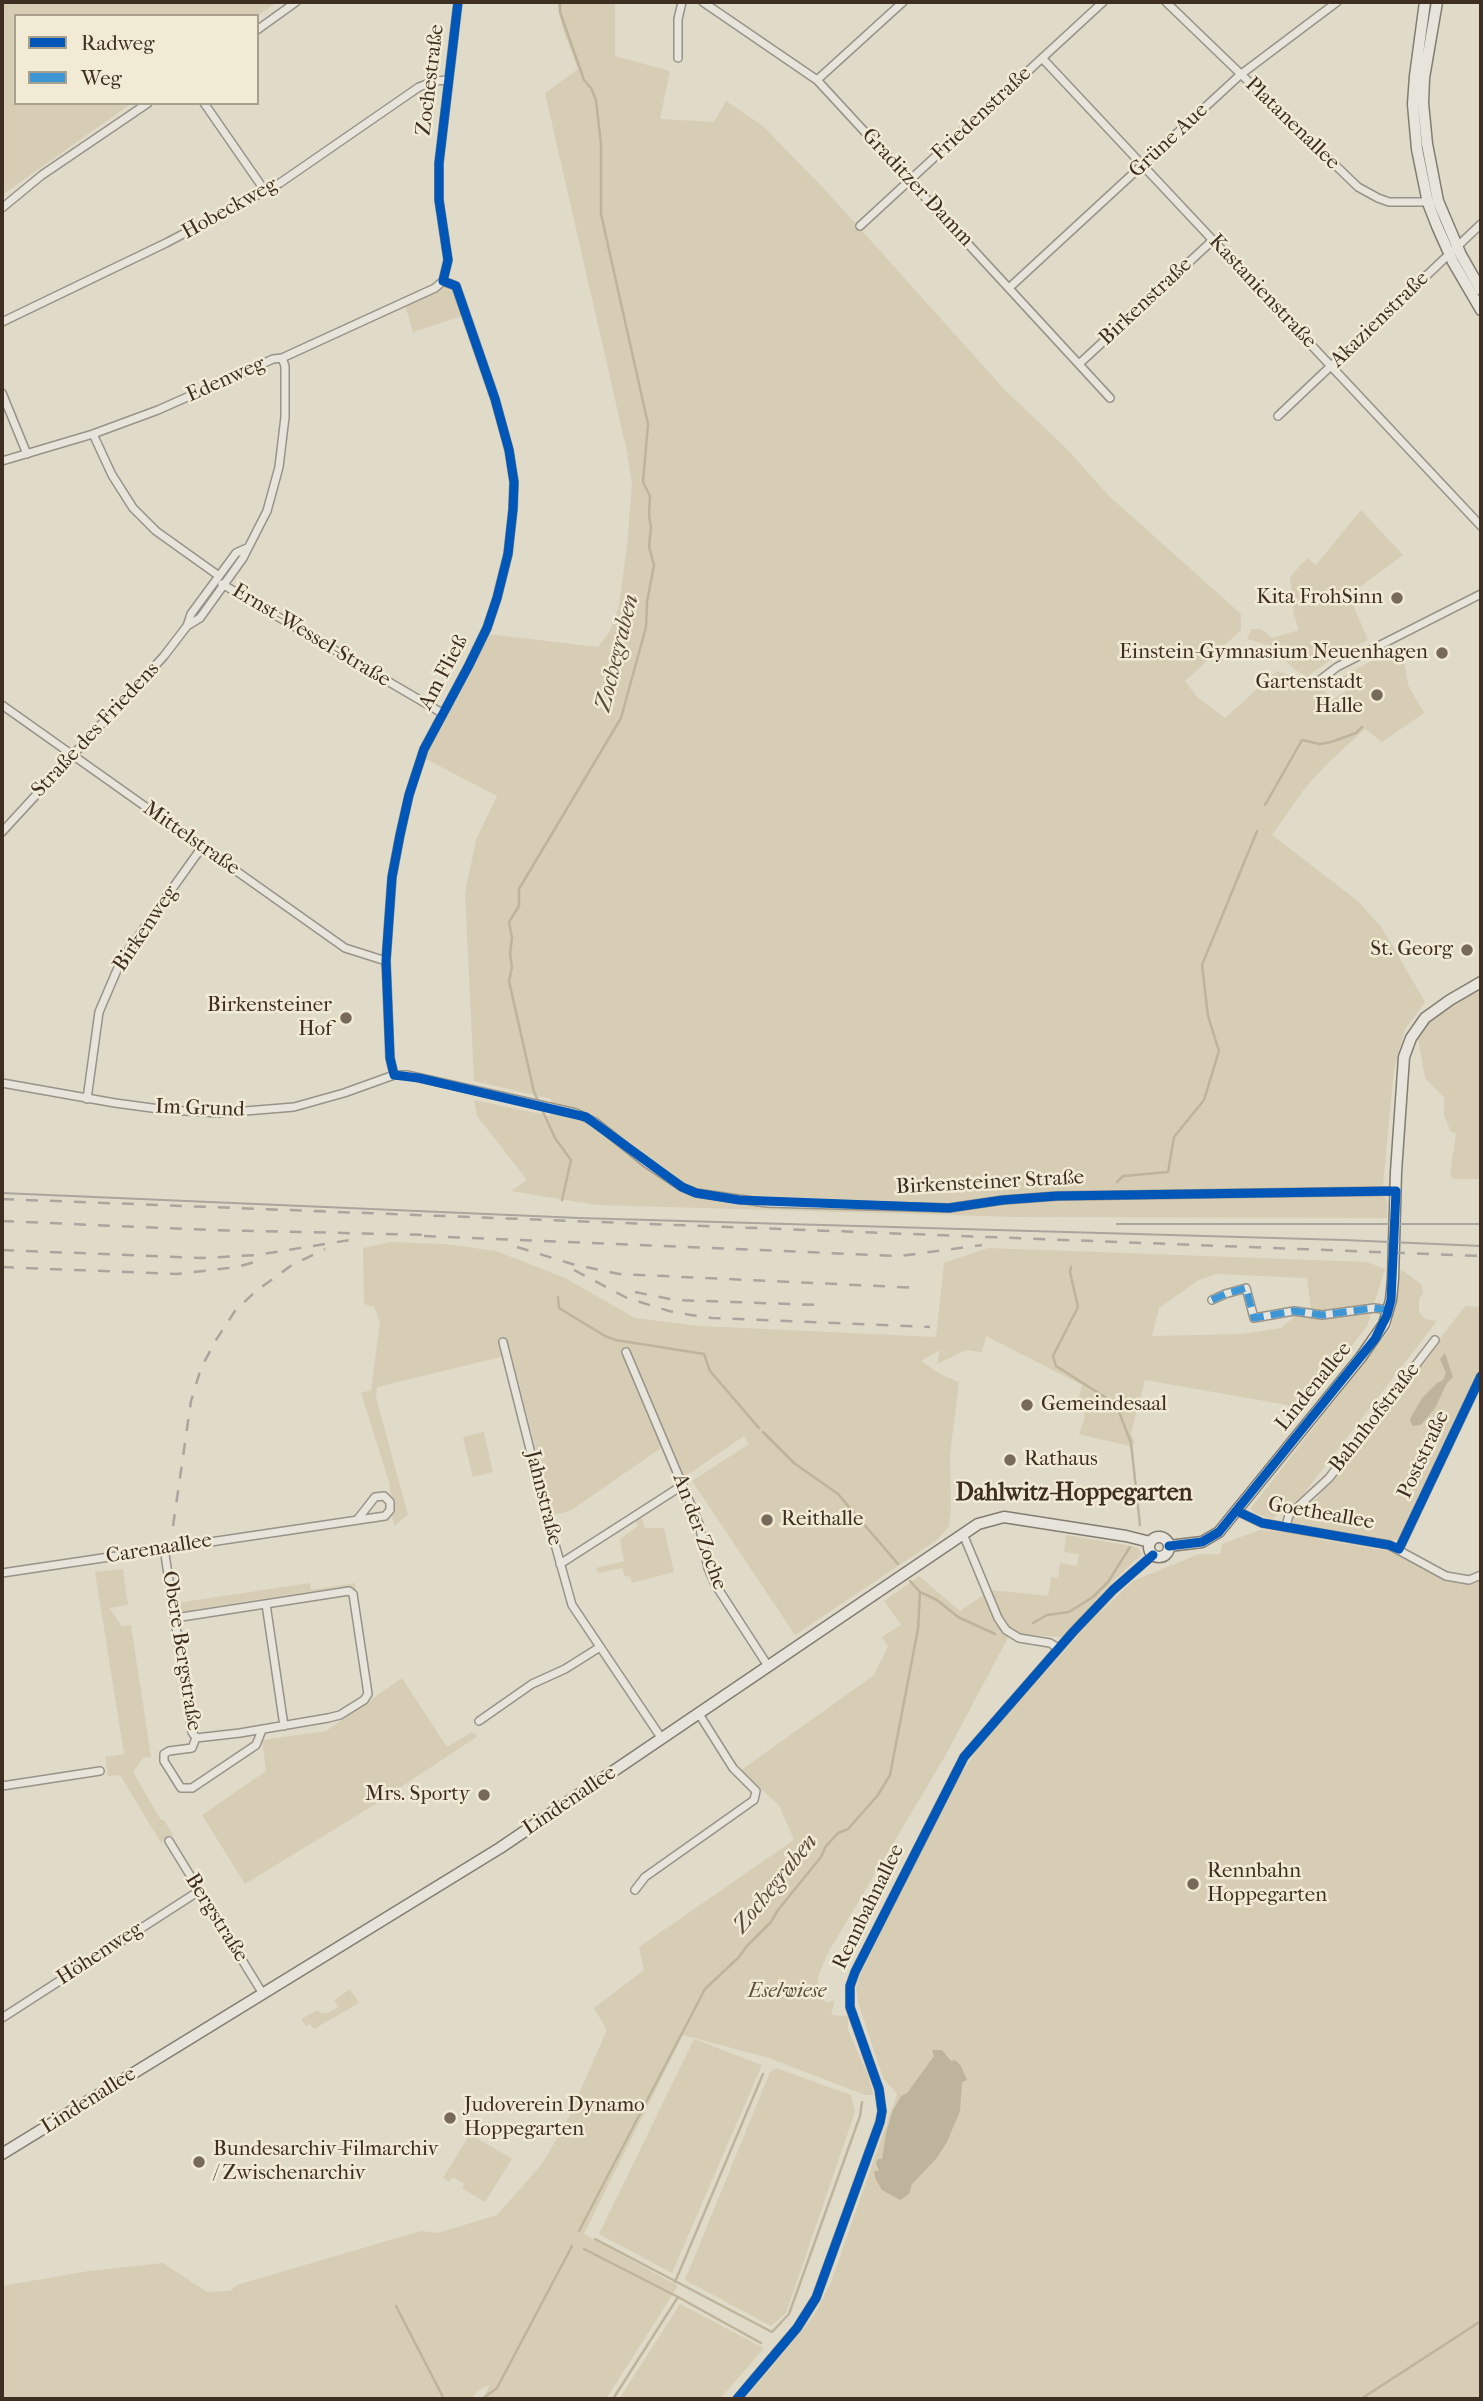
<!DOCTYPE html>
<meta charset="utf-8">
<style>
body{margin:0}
#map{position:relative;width:1483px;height:2401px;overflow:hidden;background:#e0dac8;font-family:"IM FELL French Canon",serif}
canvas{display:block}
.frame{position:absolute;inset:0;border:4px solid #3e2d21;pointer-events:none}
.legend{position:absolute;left:14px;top:14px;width:245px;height:91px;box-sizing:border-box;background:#f1ebd5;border:2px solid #a99f8d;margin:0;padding:9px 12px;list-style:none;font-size:21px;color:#3e2d21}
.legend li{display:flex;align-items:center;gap:14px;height:35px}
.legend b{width:35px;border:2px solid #a99f8d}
</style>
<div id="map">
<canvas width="1483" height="2401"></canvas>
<div class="frame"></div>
<ul class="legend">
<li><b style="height:9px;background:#0057b8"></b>Radweg</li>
<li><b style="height:9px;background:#3f96d5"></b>Weg</li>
</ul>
</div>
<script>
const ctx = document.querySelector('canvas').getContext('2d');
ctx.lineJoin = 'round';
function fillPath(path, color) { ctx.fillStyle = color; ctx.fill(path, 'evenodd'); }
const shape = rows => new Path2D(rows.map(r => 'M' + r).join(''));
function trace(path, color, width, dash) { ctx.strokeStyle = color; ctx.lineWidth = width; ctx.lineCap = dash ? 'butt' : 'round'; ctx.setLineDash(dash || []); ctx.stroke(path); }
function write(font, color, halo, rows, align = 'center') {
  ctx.font = font + ' "IM FELL French Canon",serif'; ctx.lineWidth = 5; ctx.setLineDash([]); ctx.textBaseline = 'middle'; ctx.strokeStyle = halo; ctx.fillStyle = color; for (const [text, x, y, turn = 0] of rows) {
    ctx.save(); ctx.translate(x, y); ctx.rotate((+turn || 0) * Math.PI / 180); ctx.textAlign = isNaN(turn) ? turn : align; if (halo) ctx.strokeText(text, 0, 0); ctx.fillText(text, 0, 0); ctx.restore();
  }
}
fillPath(shape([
 [2,2,277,2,257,16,16,16,16,103,132,103,2,195],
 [557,2,615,2,615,56,670,71,660,119,714,122,726,101,763,126,829,194,1004,389,1070,452,1108,495,1241,614,1241,630,1185,681,1197,697,1225,718,1277,671,1296,677,1306,676,1295,670,1270,646,1247,639,1251,629,1261,629,1272,638,1299,630,1294,615,1290,577,1307,558,1316,565,1361,510,1403,555,1349,595,1368,640,1340,653,1308,676,1333,699,1347,691,1341,677,1402,645,1408,685,1424,713,1382,742,1365,729,1329,762,1305,788,1272,835,1358,901,1382,928,1425,1002,1405,1029,1394,1069,1382,1196,1387,1200,1387,1218,1017,1217,597,1205,511,1191,527,1180,477,1116,474,1100,550,1116,551,1099,474,1081,465,893,476,840,497,796,424,758,476,663,487,634,598,647,610,631,619,605,627,546,632,484,627,452,545,93,578,69,562,27],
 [447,285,452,286,455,294,462,316,413,332,405,305,435,293],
 [1481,989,1481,1179,1453,1179,1450,1174,1456,1133,1451,1132,1444,1115,1444,1097,1425,1078,1418,1038,1423,1028,1438,1014],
 [391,1242,445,1244,496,1251,565,1278,635,1318,700,1326,936,1337,944,1263,988,1248,1367,1262,1385,1269,1367,1326,1304,1408,1145,1380,1131,1434,1135,1443,1129,1446,1079,1434,1085,1417,1078,1399,1082,1385,986,1336,982,1352,966,1350,937,1364,940,1350,921,1361,942,1375,959,1382,950,1455,951,1509,949,1526,937,1540,795,1635,692,1481,749,1444,744,1436,676,1483,661,1448,570,1511,553,1515,510,1349,501,1357,377,1387,376,1397,408,1515,394,1526,392,1515,395,1508,394,1501,391,1495,389,1482,361,1393,371,1390,380,1322,374,1307,364,1304,363,1248],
 [1216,1274,1307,1278,1312,1318,1295,1316,1281,1328,1242,1334,1152,1336,1159,1308,1199,1280],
 [1401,1269,1422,1285,1423,1293,1419,1299,1419,1312,1425,1319,1437,1321,1302,1496,1272,1519,1254,1513,1251,1508,1391,1328],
 [1465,1306,1481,1307,1481,1367,1398,1539,1393,1541,1384,1540,1294,1524,1292,1521,1293,1515,1317,1498],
 [484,1432,493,1472,473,1477,463,1437],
 [641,1517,645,1528,664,1528,674,1572,632,1583,630,1577,625,1576,622,1568,598,1573,596,1568,624,1561,620,1539,638,1526,635,1521],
 [1260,1530,1305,1534,1319,1539,1393,1552,1434,1573,1468,1585,1481,1580,1481,2399,745,2399,805,2327,817,2310,831,2282,897,2094,883,2078,858,2002,856,1988,860,1975,949,1793,980,1745,1093,1619,1133,1581,1199,1554,1220,1554,1222,1544],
 [1066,1535,1132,1546,1139,1549,1141,1555,1112,1582,1062,1637,1010,1634,944,1758,829,1951,818,1976,819,1994,826,2003,835,2000,831,2015,848,2016,848,2030,869,2077,873,2095,865,2095,769,2058,683,2035,584,2234,678,2286,606,2399,483,2399,490,2384,478,2391,472,2399,2,2399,2,2286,89,2271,163,2263,207,2292,230,2291,237,2285,421,2231,438,2233,497,2215,542,2164,566,2123,607,2030,594,2008,644,1970,639,1947,794,1840,779,1805,740,1771,874,1675,888,1646,882,1637,901,1625,884,1601,919,1576,960,1611,991,1590,1048,1596,1051,1577,1058,1578,1060,1563,1077,1566,1079,1554,1064,1552],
 [123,1569,128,1605,109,1608,122,1626,131,1625,151,1757,143,1758,133,1772,161,1820,164,1820,173,1835,161,1843,120,1775,108,1776,105,1757,124,1754,95,1572],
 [310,1583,311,1590,355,1583,356,1590,348,1586,196,1609,194,1612,183,1613,178,1610,177,1603],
 [402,1678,447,1747,472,1732,478,1736,374,1805,245,1884,202,1815,266,1771,262,1740,326,1731],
 [350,1989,359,2003,314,2029,310,2024,306,2026,301,2019,318,2010,320,2013,328,2013,338,2007,334,2000],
 [694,2039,762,2065,672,2273,599,2234],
 [776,2068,851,2095,855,2112,786,2313,771,2326,685,2280,770,2072],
 [470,2134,512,2159,485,2202,462,2188,464,2184,453,2177,449,2182,443,2178],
 [680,2304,764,2348,720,2399,619,2399]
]), '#d6cdb4');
fillPath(shape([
 [1445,1353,1453,1377,1447,1383,1435,1408,1421,1425,1412,1426,1410,1419,1422,1398,1437,1383,1443,1380,1446,1373,1440,1359],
 [932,2050,942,2050,951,2061,955,2060,961,2066,967,2080,962,2082,960,2111,947,2142,936,2159,912,2184,909,2194,900,2200,882,2190,875,2178,874,2171,879,2171,876,2163,878,2159,882,2159,886,2133,892,2112,901,2096,907,2093,934,2056]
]), '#beb49c');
trace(shape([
 [560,2,560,12,584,80,591,88,596,100,601,144,601,214,648,424,643,482,650,496,649,516,651,527,649,547,654,565,647,602,646,627,621,718,519,889,519,906,509,922,512,938,510,954,512,967,509,981,534,1092,555,1138,571,1160,562,1200],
 [1265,805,1302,740,1320,744,1331,742,1356,733,1362,727],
 [1117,1182,1123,1176,1168,1172,1174,1137,1204,1100,1219,1051,1208,1016,1202,965,1257,831],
 [1071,1267,1070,1272,1078,1307,1053,1356,1056,1366,1116,1404,1131,1443,1140,1525],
 [558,1297,559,1308,605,1336,616,1340,704,1354,710,1371,759,1428],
 [763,1432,794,1463,838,1494,898,1564],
 [920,1592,937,1600,958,1617,995,1634],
 [1033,1623,1047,1615,1069,1612,1093,1597,1108,1582,1130,1547],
 [579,2231,705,1989,739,1957,747,1946,771,1922,778,1910,821,1857,826,1846,838,1833,848,1829,878,1795,890,1775,918,1629,920,1592,910,1581],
 [595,2239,772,2332,789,2314,860,2116,862,2102],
 [584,2249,678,2297,761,2343],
 [675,2282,763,2074],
 [396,2306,444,2399],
 [482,2399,497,2388,572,2246],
 [613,2399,678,2297],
 [1361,2399,1481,2321]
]), '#beb49c', 2.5);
const street = shape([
 [703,2,817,80,1110,398],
 [1166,2,1358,187,1378,198,1389,202,1430,202],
 [257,30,296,2],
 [678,58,678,19,682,2],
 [1042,58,1481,526],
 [817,80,903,2],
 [204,103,265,191],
 [2,208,42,175,148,103],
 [860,226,1103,2],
 [443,281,448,260,439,200,439,163,458,2],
 [1009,288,1240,75,1337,2],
 [2,322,166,243,280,183,419,87,435,81,448,80],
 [1079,364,1213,240],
 [2,393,27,454],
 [1278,416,1481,224],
 [93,434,112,475,133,508,156,531,219,576],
 [2,461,93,434,158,410,273,359,282,358,435,288,443,281],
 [222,584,442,713],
 [187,626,200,618,243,558,267,511,279,467,285,417,285,366,282,358],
 [1316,683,1337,667,1481,594],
 [2,705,345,948,386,961],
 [2,832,164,656,187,626,191,614,219,576,236,553,247,548],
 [394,1075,390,1058,386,961,392,877,400,835,409,795,424,749,469,665,487,628,497,598,508,554,513,509,514,482,509,450,495,399,456,286,443,281],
 [2,1083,115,1103,167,1110,221,1113,294,1107,344,1093,394,1075,407,1075,576,1113,595,1122,646,1163,682,1187,696,1193,767,1203,949,1208,1003,1200,1057,1196,1396,1191],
 [87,1099,99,1012,117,970,125,955,202,847],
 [1212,1300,1225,1294,1246,1288,1254,1318,1294,1311,1322,1315,1374,1308,1389,1310],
 [503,1342,544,1505,572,1605,662,1739],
 [626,1352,699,1524,708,1568,715,1584,768,1666],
 [1237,1511,1262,1523,1389,1545,1446,1576,1469,1580,1481,1575],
 [1286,1526,1289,1515,1329,1478,1435,1340],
 [963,1534,998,1618,1006,1630,1019,1638,1050,1643,1058,1648],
 [164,1548,192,1732,196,1738,192,1748,169,1751,164,1754,164,1761,181,1788,192,1788,256,1745,262,1730],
 [1399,1549,1481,1376],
 [560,1564,683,1485],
 [2,1573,385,1516,390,1510,390,1502,384,1496,375,1497,357,1520],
 [266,1604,284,1726],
 [175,1618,349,1591,353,1594,368,1694,364,1700,340,1715,328,1718,240,1733,196,1738],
 [479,1721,532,1684,565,1669,600,1647],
 [2,1786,100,1771],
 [169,1841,263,1994],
 [635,1890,645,1877,754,1800,756,1791,733,1768,699,1714],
 [2,2018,199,1891],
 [737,2399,797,2328,816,2298,880,2122,882,2111,879,2089,850,2007,850,1986,855,1972,964,1757,1073,1632,1113,1590,1153,1555]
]);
const secondary = shape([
 [1425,2,1415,76,1413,104,1417,149,1428,203,1437,226,1453,262,1481,310],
 [1437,2,1424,78,1423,103,1427,144,1438,201,1461,255,1481,290],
 '1149 1547a10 10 0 1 1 20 0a10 10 0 1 1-20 0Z',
 [1169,1546,1202,1542,1219,1532,1361,1357,1384,1324,1391,1300,1393,1279,1396,1172,1404,1057,1411,1038,1425,1018,1450,1000,1481,982],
 [2,2154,500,1848,978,1524,1004,1517,1126,1536,1150,1542]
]);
trace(street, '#989388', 10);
trace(secondary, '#827c71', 13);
trace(street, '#e7e4db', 7);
trace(secondary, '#e7e4db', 10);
trace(shape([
 [2,1193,579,1218,1344,1240,1481,1246],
 [1117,1224,1481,1224]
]), '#aaa59e', 2);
trace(shape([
 [2,1199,1481,1256],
 [2,1221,210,1230,433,1235],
 [424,1236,900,1256,982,1245],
 [517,1247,572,1264,619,1274,921,1288],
 [2,1250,203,1258,257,1255,350,1240],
 [2,1267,177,1274,237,1267,258,1261],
 [574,1270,627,1298,669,1311,691,1315,712,1318,930,1327],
 [635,1292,675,1300,818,1305],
 [173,1526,191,1401,201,1368,216,1340,235,1311,256,1291,292,1265,325,1249]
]), '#aaa59e', 2.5, [12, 12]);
trace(shape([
 [1212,1300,1225,1294,1246,1288,1254,1318,1294,1311,1322,1315,1374,1308,1389,1310]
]), '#3f96d5', 7, [14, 7]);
trace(shape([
 [458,2,439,163,439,200,448,260,443,281,456,286,495,399,509,450,514,482,513,509,508,554,497,598,487,628,469,665,424,749,409,795,400,835,392,877,386,961,390,1058,394,1075,419,1078,586,1117,682,1187,696,1193,739,1200,949,1208,1003,1200,1057,1196,1396,1191,1391,1300,1387,1315,1375,1339,1219,1532,1202,1542,1169,1546],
 [1237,1511,1262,1523,1389,1545,1399,1549,1481,1376],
 [737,2399,797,2328,816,2298,880,2122,882,2111,879,2089,850,2007,850,1986,855,1972,964,1757,1073,1632,1113,1590,1153,1555]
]), '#0057b8', 9);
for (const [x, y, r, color] of [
 [1397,598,7,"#776a5b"],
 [1442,653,7,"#776a5b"],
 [1377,695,7,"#776a5b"],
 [1467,950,7,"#776a5b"],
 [346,1018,7,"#776a5b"],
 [1027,1405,7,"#776a5b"],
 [1010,1460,7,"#776a5b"],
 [767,1520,7,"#776a5b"],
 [484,1795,7,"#776a5b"],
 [1193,1884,7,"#776a5b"],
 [450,2118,7,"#776a5b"],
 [199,2162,7,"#776a5b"]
]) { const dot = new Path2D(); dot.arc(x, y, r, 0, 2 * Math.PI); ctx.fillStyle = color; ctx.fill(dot); trace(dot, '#f1ebd5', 2.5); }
write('21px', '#3e2d21', '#f1ebd5', [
 ["Zochestraße",431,80,-83],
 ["Friedenstraße",982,114,-43],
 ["Platanenallee",1292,124,44],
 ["Grüne Aue",1169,141,-43],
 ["Graditzer Damm",917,188,47],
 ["Hobeckweg",230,209,-29],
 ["Kastanienstraße",1262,292,47],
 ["Birkenstraße",1146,302,-43],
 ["Akazienstraße",1380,320,-44],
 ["Edenweg",226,380,-24],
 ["Ernst-Wessel-Straße",311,636,31],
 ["Am Fließ",444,673,-62],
 ["Straße des Friedens",96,730,-47],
 ["Mittelstraße",191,839,35],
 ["Birkenweg",146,929,-56],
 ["Im Grund",200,1109,2],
 ["Birkensteiner Straße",990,1183,-3],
 ["Lindenallee",1314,1387,-51],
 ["Bahnhofstraße",1375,1418,-52],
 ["Poststraße",1424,1455,-65],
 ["Jahnstraße",543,1498,76],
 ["Goetheallee",1321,1514,10],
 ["An der Zoche",699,1532,70],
 ["Carenaallee",159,1549,-9],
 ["Obere Bergstraße",181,1651,81],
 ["Lindenallee",570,1801,-34],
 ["Rennbahnallee",869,1907,-64],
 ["Bergstraße",216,1918,58],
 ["Höhenweg",100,1954,-33],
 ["Lindenallee",89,2101,-32]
]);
write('21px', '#3e2d21', '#f1ebd5', [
 ["Kita FrohSinn",1383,598],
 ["Einstein-Gymnasium Neuenhagen",1428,653],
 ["Gartenstadt",1363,683],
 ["Halle",1363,707],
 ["St. Georg",1453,950],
 ["Birkensteiner",332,1006],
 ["Hof",332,1030],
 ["Gemeindesaal",1041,1405,"left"],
 ["Rathaus",1024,1460,"left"],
 ["Reithalle",781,1520,"left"],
 ["Mrs. Sporty",470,1795],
 ["Rennbahn",1207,1872,"left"],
 ["Hoppegarten",1207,1896,"left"],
 ["Judoverein Dynamo",464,2106,"left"],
 ["Hoppegarten",464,2130,"left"],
 ["Bundesarchiv-Filmarchiv",213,2150,"left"],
 ["/ Zwischenarchiv",213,2174,"left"]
], 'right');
write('italic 21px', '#5b4b3b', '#f1ebd5', [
 ["Eselwiese",787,1992]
]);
write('italic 23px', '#5a4a3b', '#f1ebd5', [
 ["Zochegraben",618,653,-76],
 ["Zochegraben",776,1884,-51]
]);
write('bold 24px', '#3e2d21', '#f1ebd5', [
 ["Dahlwitz-Hoppegarten",1074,1494]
]);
</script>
